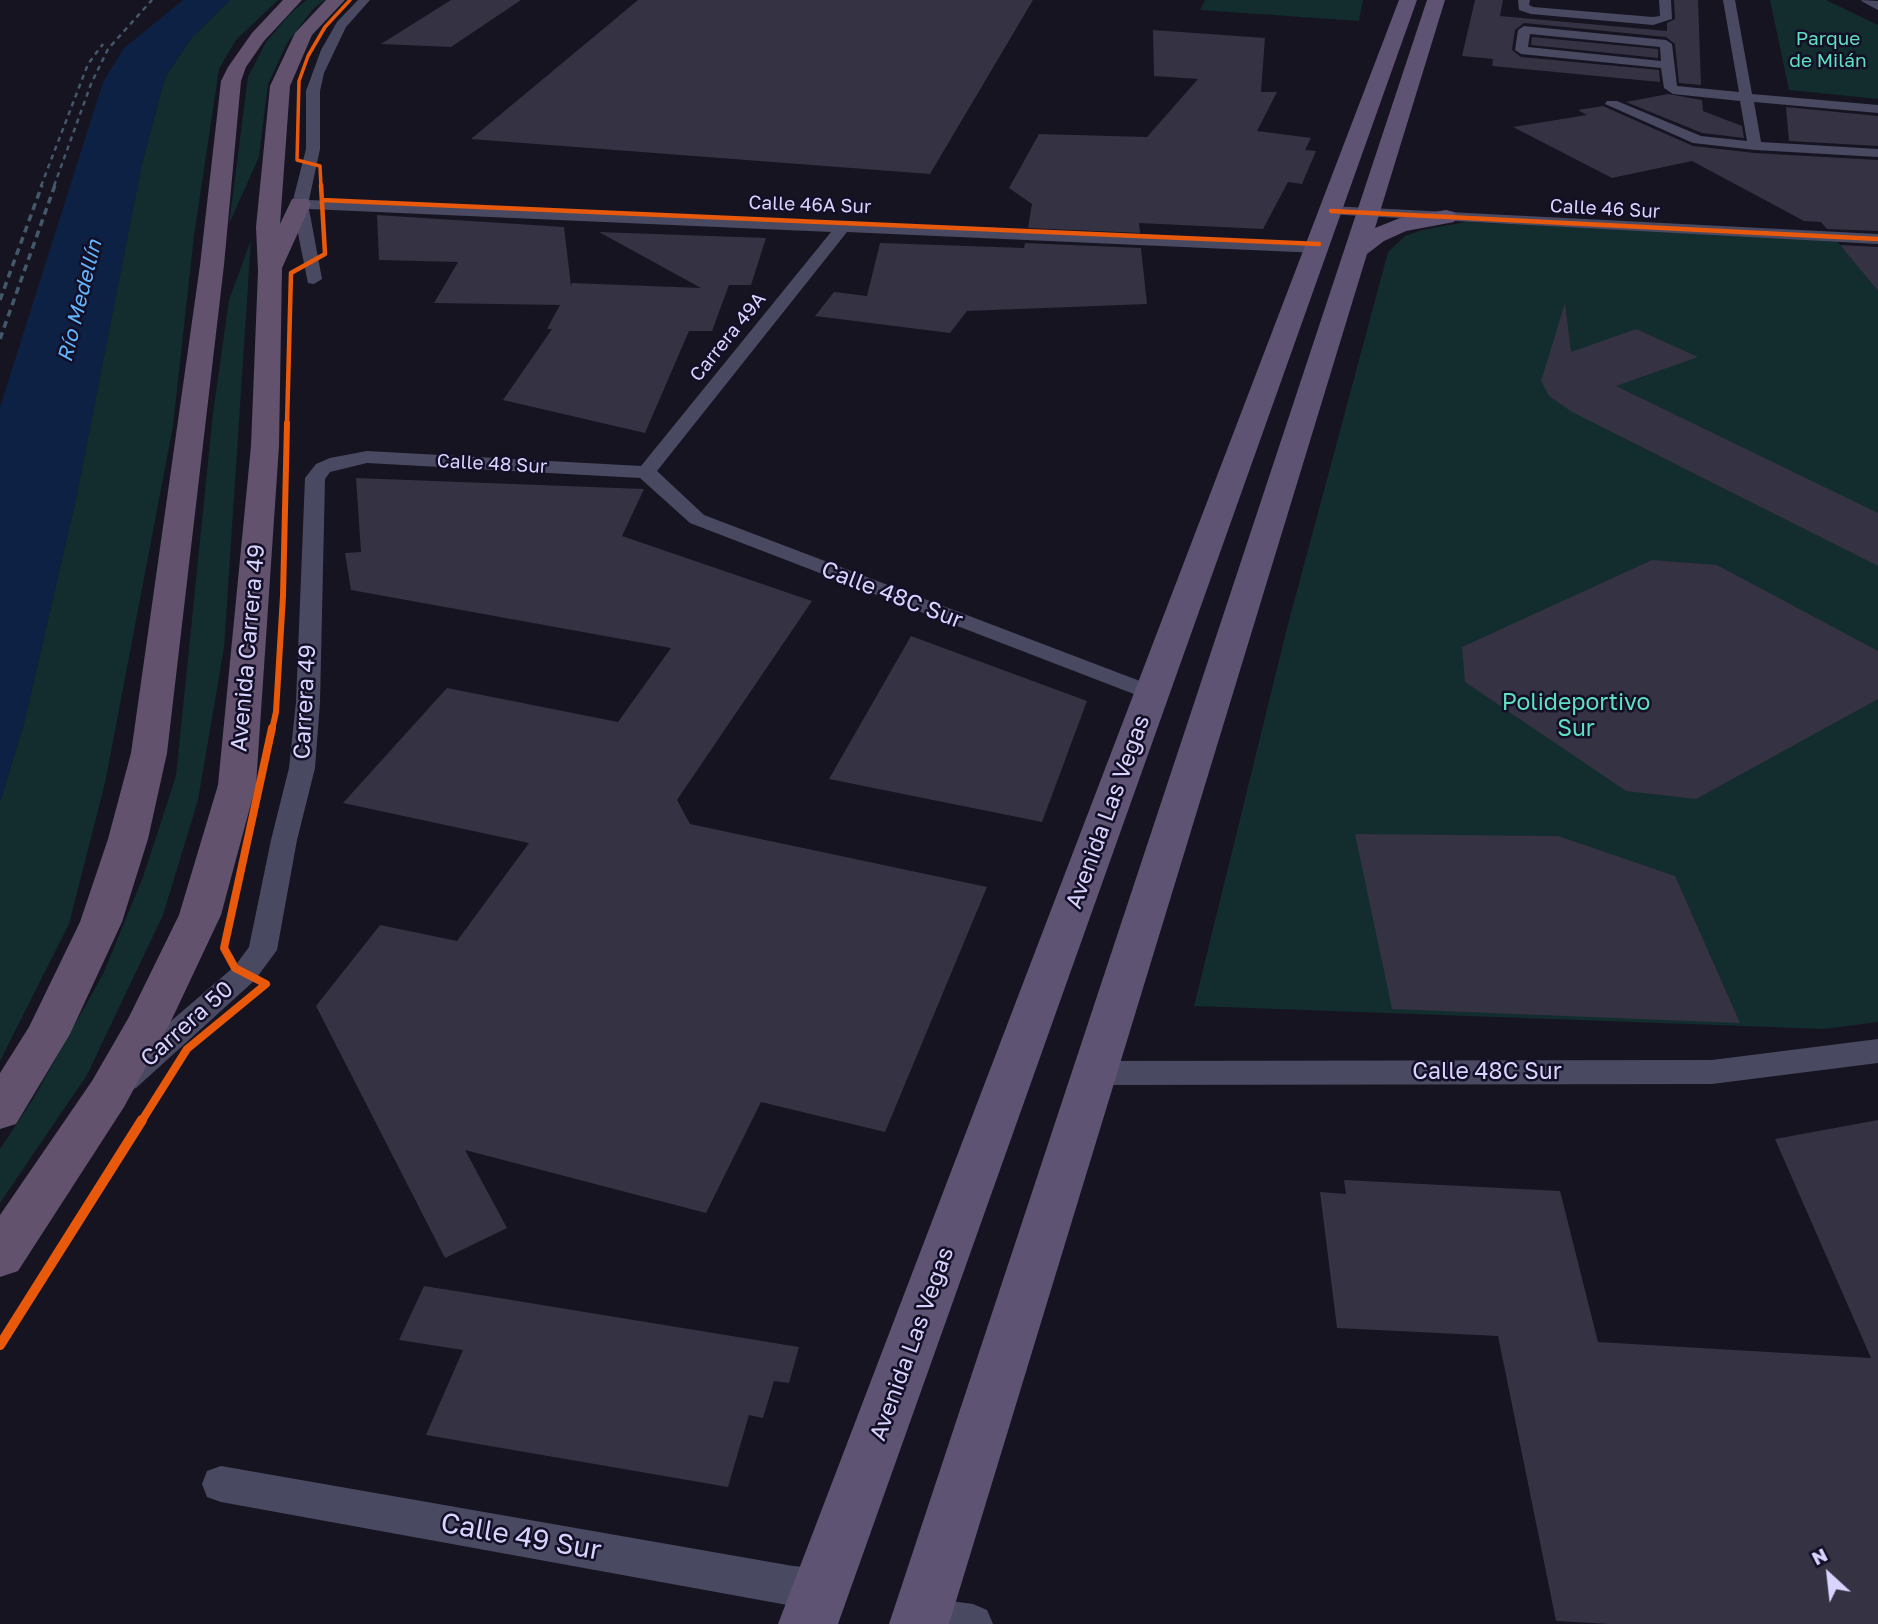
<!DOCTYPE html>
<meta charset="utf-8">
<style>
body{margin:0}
#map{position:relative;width:1878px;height:1624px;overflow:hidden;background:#161421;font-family:"Golos Text",sans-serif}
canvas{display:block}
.north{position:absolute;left:1794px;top:1540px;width:70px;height:70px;-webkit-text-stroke:5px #130f26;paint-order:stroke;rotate:333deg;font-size:19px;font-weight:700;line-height:28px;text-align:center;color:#d9d4ff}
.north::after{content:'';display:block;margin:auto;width:24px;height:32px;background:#d9d4ff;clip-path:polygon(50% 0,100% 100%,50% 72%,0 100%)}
</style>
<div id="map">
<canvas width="1878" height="1624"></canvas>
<div class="north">N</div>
</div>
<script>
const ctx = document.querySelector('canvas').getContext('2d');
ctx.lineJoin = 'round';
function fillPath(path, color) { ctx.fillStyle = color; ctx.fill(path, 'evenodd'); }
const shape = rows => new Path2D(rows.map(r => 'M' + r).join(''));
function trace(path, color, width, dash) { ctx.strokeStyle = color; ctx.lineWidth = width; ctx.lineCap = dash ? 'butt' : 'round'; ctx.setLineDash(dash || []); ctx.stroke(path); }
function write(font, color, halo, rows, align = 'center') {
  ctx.font = font + ' "Golos Text",sans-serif'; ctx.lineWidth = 5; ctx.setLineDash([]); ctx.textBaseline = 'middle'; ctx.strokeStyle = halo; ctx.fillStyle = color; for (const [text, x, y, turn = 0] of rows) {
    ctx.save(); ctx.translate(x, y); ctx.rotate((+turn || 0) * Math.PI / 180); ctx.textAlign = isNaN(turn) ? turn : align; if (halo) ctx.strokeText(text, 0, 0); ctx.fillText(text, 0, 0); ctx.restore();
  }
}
fillPath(shape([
 [230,0,278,0,236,40,219,69,194,236,173,426,105,783,69,924,0,1061,0,802,24,723,76,498,142,163,165,77,193,36],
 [306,0,325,0,314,8,287,43,268,84,259,157,229,224,248,77,266,42,289,15],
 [1205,0,1363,0,1359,21,1200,10],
 [1770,0,1826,0,1878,25,1878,99,1789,90],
 [1466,222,1836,240,1878,291,1878,1022,1824,1029,1194,1006,1287,628,1388,252,1405,236,1422,230],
 [251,240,224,648,198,800,163,915,87,1075,0,1203,0,1149,33,1099,103,974,143,877,176,776,213,413,229,300]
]), '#132c2d');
fillPath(shape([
 [183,0,230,0,193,36,165,77,142,163,76,498,24,723,0,802,0,407,103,82,124,48]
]), '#0d2144');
fillPath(shape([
 [451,0,521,0,451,47,381,44],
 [638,0,1033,0,930,174,471,139],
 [1475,0,1503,0,1500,16,1667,31,1667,23,1675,19,1674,0,1698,0,1701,85,1679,83,1675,44,1666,37,1524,23,1515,30,1512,50,1521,57,1659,70,1660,82,1492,66,1493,59,1462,56],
 [1153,30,1265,38,1261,92,1277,92,1257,131,1311,138,1305,150,1316,151,1302,184,1288,182,1263,229,1139,223,1140,233,1028,228,1032,204,1009,188,1039,134,1147,137,1198,79,1154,76],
 [1532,37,1658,49,1658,58,1531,45],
 [1668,94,1702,100,1703,111,1742,126,1744,138,1702,133,1626,102],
 [1603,106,1693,146,1755,153,1878,160,1878,231,1827,229,1821,222,1804,221,1692,161,1612,178,1513,127,1587,115,1578,110],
 [1786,107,1878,116,1878,146,1789,141],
 [377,215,564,227,571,286,572,283,701,288,599,232,766,238,751,285,729,285,712,331,689,331,645,433,503,400,552,329,547,329,560,305,434,303,458,262,379,260],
 [880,243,1024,248,1025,243,1141,248,1147,304,967,311,950,333,815,316,834,292,867,296],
 [1840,245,1878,247,1878,291],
 [1565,303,1571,352,1636,329,1698,357,1616,386,1878,513,1878,566,1572,412,1549,396,1541,381],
 [356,478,644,489,622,536,812,601,677,800,690,824,987,887,885,1132,761,1102,706,1213,465,1150,507,1228,445,1258,316,1006,380,925,457,941,529,843,343,803,447,688,618,722,671,648,351,590,345,553,361,552],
 [1652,560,1717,565,1878,651,1878,699,1696,799,1626,791,1465,682,1462,647],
 [911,636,1087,701,1042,822,829,779],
 [1355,834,1558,836,1675,876,1740,1023,1392,1009],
 [1878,1120,1878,1624,1610,1624,1556,1621,1498,1336,1337,1328,1320,1192,1346,1194,1344,1180,1560,1191,1598,1342,1871,1358,1775,1139],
 [424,1286,487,1296,799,1347,789,1383,774,1381,763,1418,749,1415,728,1487,426,1435,463,1350,399,1340]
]), '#343243');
fillPath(shape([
 [358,0,370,0,346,27,324,73,320,91,320,149,309,200,1318,243,1326,248,1318,253,847,232,657,471,704,515,1161,689,1164,694,1161,699,1152,701,690,523,640,478,367,463,330,472,325,479,320,702,315,768,297,840,277,950,255,980,136,1088,125,1091,114,1088,109,1079,114,1070,235,966,249,947,271,840,289,768,296,702,305,478,316,464,330,458,367,451,641,466,831,232,309,209,322,279,314,284,308,283,292,204,306,149,306,91,321,50,337,22,358,0],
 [1518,0,1530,0,1529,5,1533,7,1653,17,1660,16,1659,0,1671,0,1672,19,1653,25,1531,14,1519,10,1518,0],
 [1723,0,1735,0,1752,94,1878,105,1878,113,1754,102,1761,142,1878,149,1878,157,1755,150,1693,143,1605,104,1607,101,1617,101,1701,136,1747,141,1740,101,1673,94,1664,88,1661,68,1521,54,1515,50,1518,30,1524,26,1666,40,1672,44,1677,86,1739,92,1723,0],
 [1530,34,1660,47,1661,61,1528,47,1530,34],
 [1861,0,1878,1,1878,10,1863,2,1861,0],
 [1331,206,1878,234,1878,244,1326,214,1323,211,1326,208,1331,206],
 [1878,1039,1878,1063,1712,1084,1095,1085,1084,1081,1080,1073,1084,1065,1095,1061,1712,1060,1878,1039],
 [221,1466,793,1566,821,1568,835,1574,841,1588,835,1602,821,1608,793,1606,221,1502,207,1497,202,1484,207,1471,221,1466],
 [921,1597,973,1604,987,1610,993,1624,904,1624,901,1617,907,1603,921,1597]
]), '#4a4962');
fillPath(shape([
 [1399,0,1417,0,838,1624,778,1624,1399,0],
 [1427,0,1445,0,1375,228,1400,218,1446,210,1454,212,1457,217,1454,222,1406,231,1384,241,1367,254,949,1624,889,1624,1427,0]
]), '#5e5373');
fillPath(shape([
 [283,0,302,0,264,41,246,67,241,81,224,265,167,753,148,839,122,922,70,1034,16,1124,0,1129,0,1073,29,1027,80,922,108,839,131,753,200,265,221,81,228,67,252,33,283,0],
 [326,0,345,0,312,35,290,86,280,224,292,199,308,199,311,204,282,268,279,446,256,785,221,915,171,1021,124,1107,18,1271,0,1277,0,1215,92,1081,129,1017,179,915,218,785,251,446,258,271,256,227,270,86,295,33,326,0]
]), '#62526e');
trace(shape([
 [41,186,88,64,103,44],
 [54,186,91,84,108,49,152,0]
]), '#43596b', 2.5, [5, 4.5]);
trace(shape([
 [0,300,42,185],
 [0,339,55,185]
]), '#43596b', 3.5, [7, 5]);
trace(shape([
 [321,186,320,166,297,160,299,81,308,56,325,27,350,0]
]), '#e8590c', 3.5);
trace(shape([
 [322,200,1319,244],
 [1331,211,1878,239],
 [287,424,291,273,325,254,321,185]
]), '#e8590c', 4.5);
trace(shape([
 [272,730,276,712,283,596,287,423]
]), '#e8590c', 6);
trace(shape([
 [141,1122,187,1049,266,984,235,968,224,948,272,728]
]), '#e8590c', 8);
trace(shape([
 [0,1345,142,1120]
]), '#e8590c', 10);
write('19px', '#5fe0c0', '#130f26', [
 ["Parque",1828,39],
 ["de Milán",1828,61]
]);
write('19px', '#d9d4ff', '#130f26', [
 ["Calle 46A Sur",810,205,2],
 ["Calle 46 Sur",1605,209,3],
 ["Carrera 49A",728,337,-51],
 ["Calle 48 Sur",492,464,3]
]);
write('italic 21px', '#62b6ff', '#130f26', [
 ["Río Medellín",80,301,-76]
]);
write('23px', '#d9d4ff', '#130f26', [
 ["Calle 48C Sur",892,595,21],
 ["Avenida Carrera 49",248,648,-85],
 ["Carrera 49",305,702,-87],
 ["Avenida Las Vegas",1108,812,-70],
 ["Carrera 50",187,1024,-42],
 ["Calle 48C Sur",1487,1072],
 ["Avenida Las Vegas",912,1344,-70]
]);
write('23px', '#5fe0c0', '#130f26', [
 ["Polideportivo",1576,703],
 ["Sur",1576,729]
]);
write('28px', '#d9d4ff', '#130f26', [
 ["Calle 49 Sur",521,1537,10]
]);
</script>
